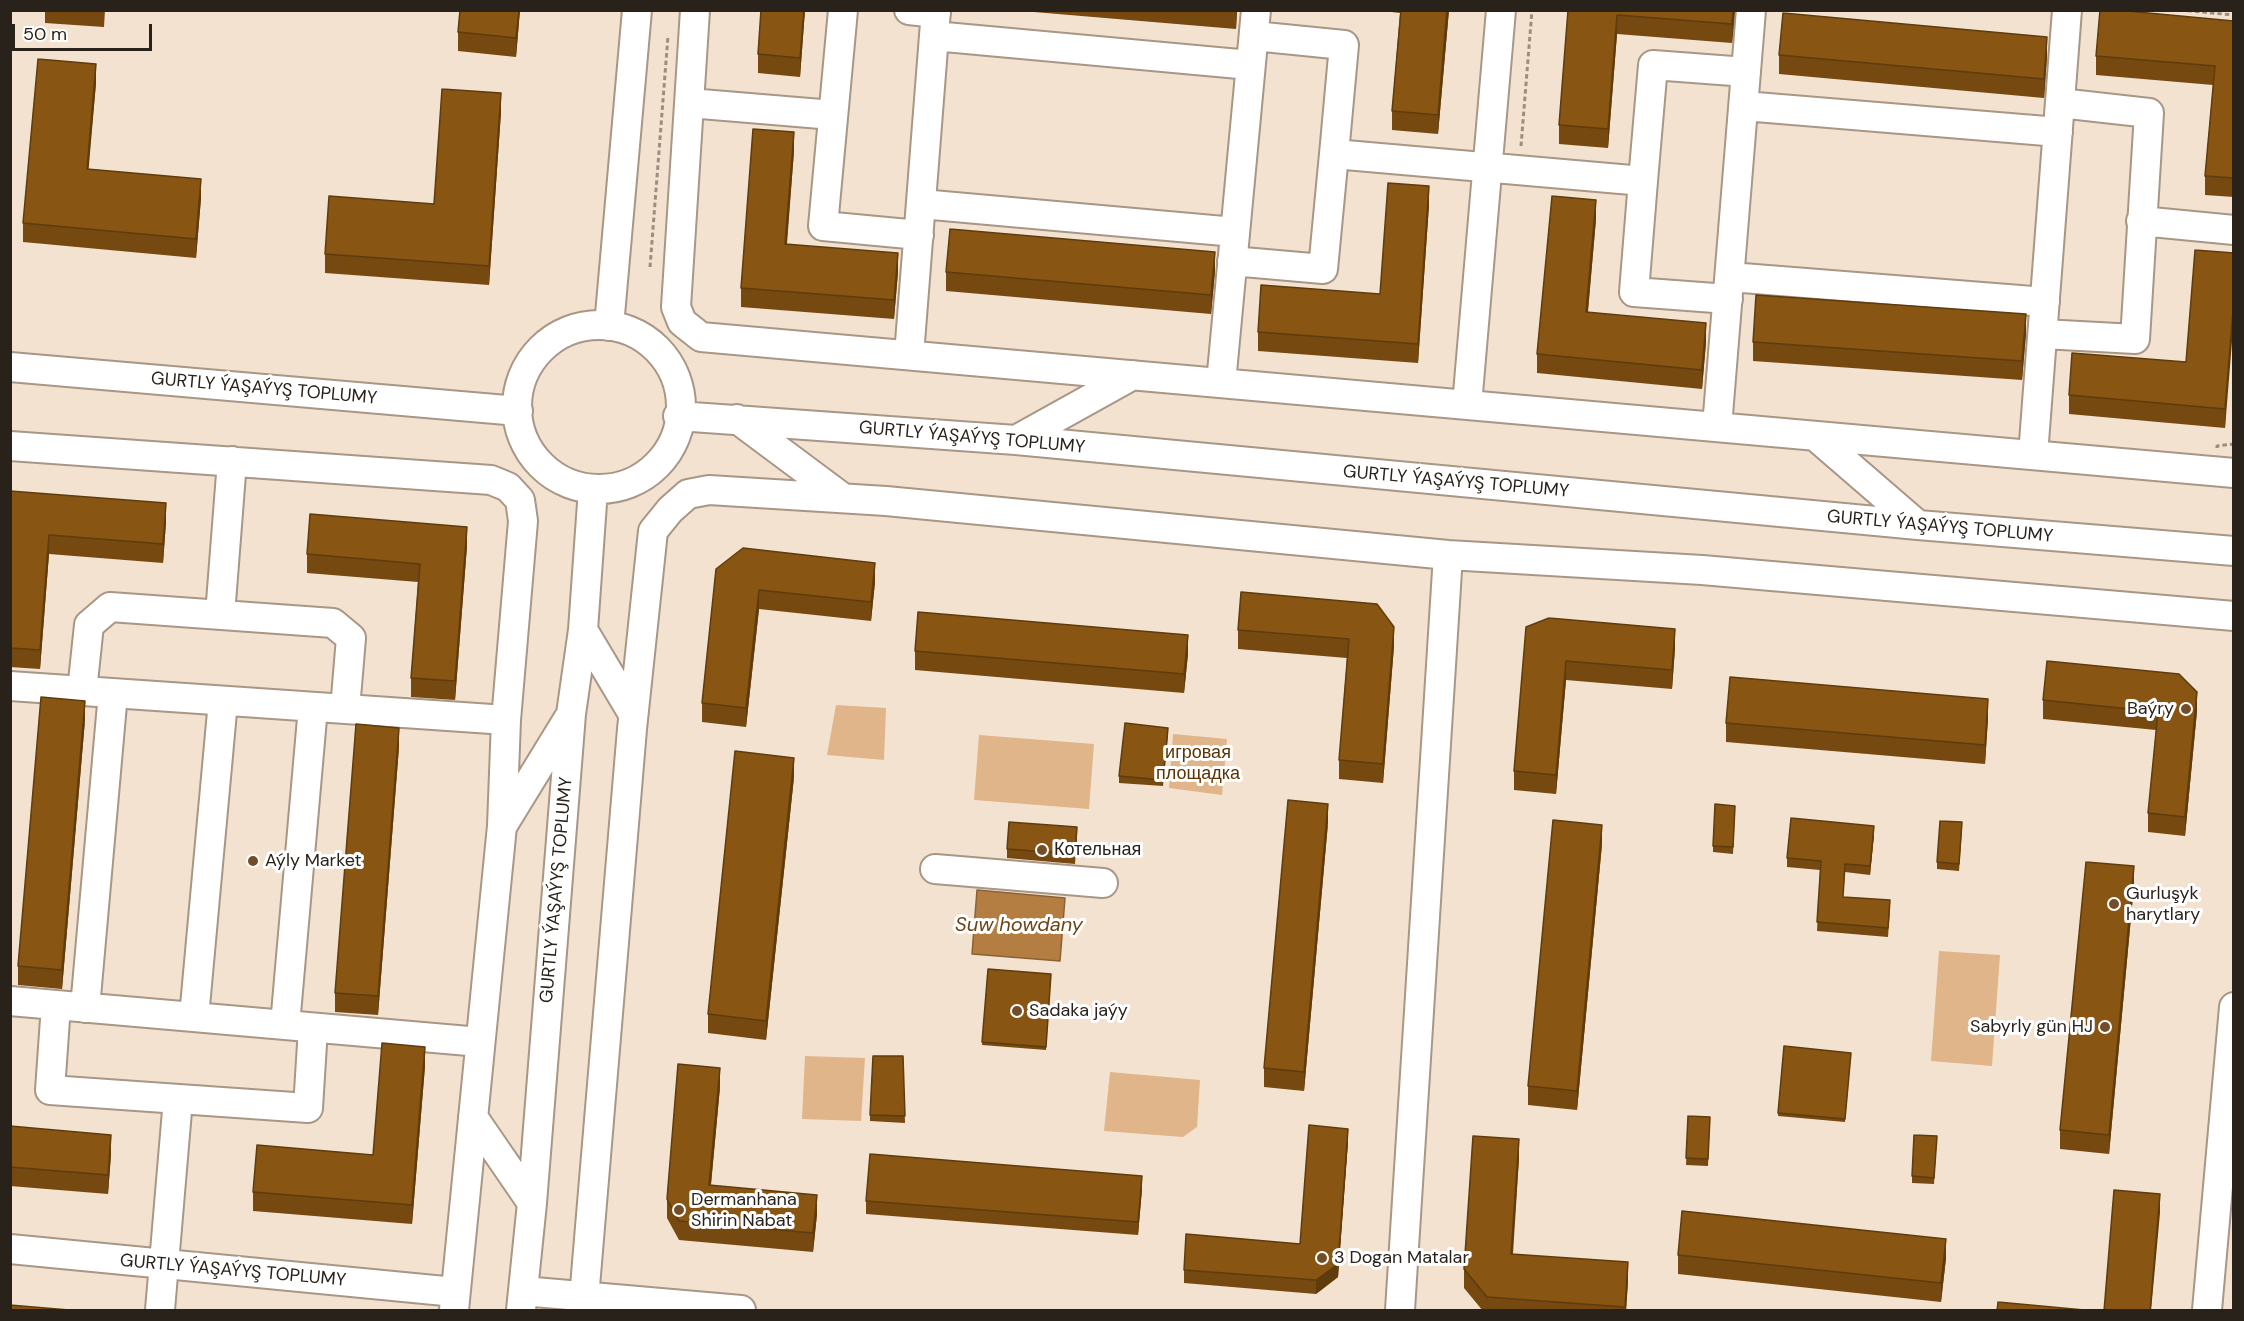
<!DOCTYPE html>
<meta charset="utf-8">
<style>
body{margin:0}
#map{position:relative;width:2244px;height:1321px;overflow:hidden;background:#f4e2d0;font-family:"DM Sans",sans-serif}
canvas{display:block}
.frame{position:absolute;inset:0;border:12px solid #29221b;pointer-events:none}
.scale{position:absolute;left:12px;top:24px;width:140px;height:27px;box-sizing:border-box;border:3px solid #29221b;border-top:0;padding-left:8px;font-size:18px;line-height:21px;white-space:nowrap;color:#29221b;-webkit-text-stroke:4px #fff;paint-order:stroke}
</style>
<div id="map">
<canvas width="2244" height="1321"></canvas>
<div class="frame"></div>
<div class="scale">50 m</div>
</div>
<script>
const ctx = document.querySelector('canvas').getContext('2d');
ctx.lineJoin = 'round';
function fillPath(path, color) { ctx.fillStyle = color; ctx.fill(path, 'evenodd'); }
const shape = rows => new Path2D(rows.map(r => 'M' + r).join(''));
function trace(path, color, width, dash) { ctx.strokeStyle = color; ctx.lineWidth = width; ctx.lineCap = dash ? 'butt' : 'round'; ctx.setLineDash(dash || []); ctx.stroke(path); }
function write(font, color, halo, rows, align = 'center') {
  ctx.font = font + ' "DM Sans",sans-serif'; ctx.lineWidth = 6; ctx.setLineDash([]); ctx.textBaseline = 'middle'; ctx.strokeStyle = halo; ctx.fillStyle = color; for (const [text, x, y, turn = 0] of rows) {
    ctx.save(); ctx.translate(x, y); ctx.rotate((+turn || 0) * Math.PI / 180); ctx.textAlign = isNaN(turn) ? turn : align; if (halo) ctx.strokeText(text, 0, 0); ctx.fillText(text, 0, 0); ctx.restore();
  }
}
fillPath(shape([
 [836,705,886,708,884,760,827,755],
 [1173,734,1227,739,1222,795,1169,788],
 [979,735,1094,744,1089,809,974,800],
 [1939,951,2000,955,1992,1066,1931,1061],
 [805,1056,865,1058,861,1121,802,1119],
 [1110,1072,1200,1080,1197,1127,1183,1137,1104,1131]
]), '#e0b58a');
const water = shape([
 [977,890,1065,898,1060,961,972,954,977,890]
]);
fillPath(water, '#b47d42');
trace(water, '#8a6236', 1.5);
const minor = shape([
 [695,10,676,307,682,322,701,337,2234,473],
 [843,10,823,226,919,235],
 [909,10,936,13],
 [934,36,1250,65],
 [689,103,833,115],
 [1744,106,2058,132],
 [1334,154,1643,181],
 [921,204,1235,232],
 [2141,221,2234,230],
 [1232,261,1323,269,1334,154,1344,45,1254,36],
 [1730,277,2045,302],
 [1728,299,1634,292,1643,181,1653,65,1746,72],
 '517 407a82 82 0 1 1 164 0a82 82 0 1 1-164 0Z',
 [609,326,637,10],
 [2043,334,2135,339,2149,113,2060,103],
 [909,355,936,10],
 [10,367,518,411],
 [1221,383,1256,10],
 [1467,405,1501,10],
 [678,416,1016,440,1918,525,2234,551],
 [737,419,843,498],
 [1717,427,1751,10],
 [1815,436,1918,525],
 [1016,440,1133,375],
 [10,446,491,480,508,487,520,500,523,521,506,720,502,826,454,1310],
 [2033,455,2067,10],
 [220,615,232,461],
 [583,630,633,714],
 [10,686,506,720],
 [82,691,89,625,110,607,333,623,351,638,345,709],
 [503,825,568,719],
 [935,869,1103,883],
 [10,1001,480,1042],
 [56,1005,50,1090,308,1108,313,1028],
 [85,1008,113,693],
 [194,1017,223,701],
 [285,1025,313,707],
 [473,1117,532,1203],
 [10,1249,455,1292],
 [523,1291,741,1310],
 [160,1310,178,1099],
 [521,1310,532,1203,571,714,583,630,593,489],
 [583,1310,632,729,653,531,670,510,688,494,709,490,886,501,1448,555,1702,570,2234,616],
 [1400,1310,1448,555],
 [2207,1310,2234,1007]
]);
trace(minor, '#a89686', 32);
trace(shape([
 [2180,10,2234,15],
 [1521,146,1532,10],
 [650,267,668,36],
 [2217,448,2217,446,2234,444]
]), '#9b8e80', 3, [4.5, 3]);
trace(minor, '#fff', 28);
fillPath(shape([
 [45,10,105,10,104,27,45,23],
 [460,10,520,10,516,57,458,51,458,32],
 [761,10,805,10,800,77,758,73,758,54],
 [1010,10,1237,10,1236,29],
 [1373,10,1449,10,1438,134,1392,130,1392,111,1400,13],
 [1568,10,1735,10,1732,43,1617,34,1608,148,1559,144,1559,125],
 [2234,21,2234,197,2205,195,2205,176,2213,85,2096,75,2096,56],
 [1779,55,2047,56,2044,98,1779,74],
 [96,83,88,169,201,198,196,258,23,242,23,223],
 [501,112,489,285,325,273,325,254,434,204],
 [794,151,787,244,898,272,894,319,741,307,741,288],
 [1429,205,1418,363,1258,351,1258,332,1380,294],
 [1596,219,1588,312,1706,342,1702,389,1537,373,1537,354],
 [2234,253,2225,428,2069,414,2069,395,2186,362],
 [1215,271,1211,314,946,291,946,272],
 [2026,333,2022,380,1753,361,1753,342],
 [10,491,166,522,163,563,49,554,40,669,10,667],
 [467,546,455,700,411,697,411,678,418,582,307,573,307,554],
 [716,569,875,582,871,621,759,609,746,727,702,722,702,703],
 [1241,592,1394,646,1383,783,1339,779,1339,760,1347,658,1238,649,1238,630],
 [1526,627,1675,648,1672,689,1566,680,1556,794,1514,790,1514,771],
 [915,651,1188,654,1184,693,915,670],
 [2043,700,2197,711,2185,836,2148,832,2148,813,2156,730,2043,719],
 [1988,718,1985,764,1726,742,1726,723],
 [85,720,62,989,18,985,18,966],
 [1168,735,1163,786,1119,783,1119,776],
 [399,747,378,1015,335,1012,335,993],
 [794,777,766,1040,708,1033,708,1014],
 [1735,812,1733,854,1713,852,1713,846],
 [1328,823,1304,1091,1264,1087,1264,1068],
 [1962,829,1959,871,1937,869,1937,862],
 [1874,835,1870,875,1845,872,1843,897,1890,909,1888,937,1817,931,1820,870,1787,867,1787,858],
 [1077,837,1075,864,1007,858,1007,849],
 [1602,844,1577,1110,1528,1105,1528,1086],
 [2134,885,2109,1154,2060,1149,2060,1130],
 [988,969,1051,974,1046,1050,982,1045],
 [1784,1046,1851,1053,1845,1122,1778,1116],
 [903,1056,905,1123,870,1121,870,1115],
 [425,1066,412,1224,253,1211,253,1192,373,1155],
 [720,1087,711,1185,817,1214,813,1252,679,1240,667,1218,667,1199],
 [1688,1116,1710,1117,1708,1166,1686,1165],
 [10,1126,111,1154,108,1194,10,1186],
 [1937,1136,1934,1184,1912,1183,1912,1176],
 [1348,1142,1338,1277,1316,1294,1184,1283,1184,1270,1300,1244],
 [1519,1158,1513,1254,1628,1281,1626,1311,1483,1311,1464,1288,1464,1269],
 [1142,1189,1138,1235,866,1214,866,1201],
 [1678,1255,1946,1258,1941,1302,1678,1274]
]), '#75490f');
fillPath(shape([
 [519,10,520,10,516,57,516,38],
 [804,10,805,10,800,77,800,58],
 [1236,10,1237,10,1236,29],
 [1447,10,1449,10,1438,134,1438,115],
 [1733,10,1735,10,1732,43,1732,24],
 [1617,15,1617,34,1608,148,1608,129],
 [2047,37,2047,56,2044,98,2044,79],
 [96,64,96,83,87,188,87,169],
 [501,93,501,112,489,285,489,266],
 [794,132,794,151,785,263,785,244],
 [201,179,201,198,196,258,196,239],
 [1429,186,1429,205,1418,363,1418,344],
 [1596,200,1596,219,1586,331,1586,312],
 [1215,252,1215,271,1211,314,1211,295],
 [898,253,898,272,894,319,894,300],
 [2234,298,2234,317,2225,428,2225,409],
 [2026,314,2026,333,2022,380,2022,361],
 [1706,323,1706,342,1702,389,1702,370],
 [166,503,166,522,163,563,163,544],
 [467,527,467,546,455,700,455,681],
 [49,535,49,554,40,669,40,650],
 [875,563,875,582,871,621,871,602],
 [759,590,759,609,746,727,746,708],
 [1394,627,1394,646,1383,783,1383,764],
 [1675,629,1675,648,1672,689,1672,670],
 [1188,635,1188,654,1184,693,1184,674],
 [1566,661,1566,680,1556,794,1556,775],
 [2197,692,2197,711,2185,836,2185,817],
 [1988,699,1988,718,1985,764,1985,745],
 [85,701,85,720,62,989,62,970],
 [399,728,399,747,378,1015,378,996],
 [794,758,794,777,766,1040,766,1021],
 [1328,804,1328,823,1304,1091,1304,1072],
 [1602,825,1602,844,1577,1110,1577,1091],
 [1874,826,1874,835,1870,875,1870,866],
 [2134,866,2134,885,2109,1154,2109,1135],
 [425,1047,425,1066,412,1224,412,1205],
 [720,1068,720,1087,709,1204,709,1185],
 [1348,1129,1348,1142,1338,1277,1316,1294,1316,1280],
 [111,1135,111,1154,108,1194,108,1175],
 [1519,1139,1519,1158,1511,1273,1511,1254],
 [1142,1176,1142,1189,1138,1235,1138,1222],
 [2160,1194,2160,1213,2151,1311,2150,1311],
 [817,1195,817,1214,813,1252,813,1233],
 [1946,1239,1946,1258,1941,1302,1941,1283],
 [1628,1262,1628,1281,1626,1311,1625,1311]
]), '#5f3c0d');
const building = shape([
 [460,10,519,10,516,38,458,32,460,10],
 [761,10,804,10,800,58,758,54,761,10],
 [1401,10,1447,10,1438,115,1392,111,1401,10],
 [1568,10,1733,10,1732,24,1617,15,1608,129,1559,125,1568,10],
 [2100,10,2116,10,2234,21,2234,178,2205,176,2215,66,2096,56,2100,10],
 [1783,13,2047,37,2044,79,1779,55,1783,13],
 [38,59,96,64,87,169,201,179,196,239,23,223,38,59],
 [442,89,501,93,489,266,325,254,329,196,434,204,442,89],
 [753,129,794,132,785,244,898,253,894,300,741,288,753,129],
 [1388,183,1429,186,1418,344,1258,332,1261,285,1380,294,1388,183],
 [1552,196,1596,200,1586,312,1706,323,1702,370,1537,354,1552,196],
 [950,229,1215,252,1211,295,946,272,950,229],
 [2195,250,2234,253,2234,298,2225,409,2069,395,2072,353,2186,362,2195,250],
 [1756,295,2026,314,2022,361,1753,342,1756,295],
 [10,491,166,503,163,544,49,535,40,650,10,648,10,491],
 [310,514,467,527,455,681,411,678,420,564,307,554,310,514],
 [743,548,875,563,871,602,759,590,746,708,702,703,716,569,743,548],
 [1241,592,1377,604,1394,627,1383,764,1339,760,1349,639,1238,630,1241,592],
 [918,612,1188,635,1184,674,915,651,918,612],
 [1549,618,1675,629,1672,670,1566,661,1556,775,1514,771,1526,627,1549,618],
 [2047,661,2179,674,2197,692,2185,817,2148,813,2158,712,2043,700,2047,661],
 [1730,677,1988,699,1985,745,1726,723,1730,677],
 [41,697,85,701,62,970,18,966,41,697],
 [1125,723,1168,728,1163,780,1119,776,1125,723],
 [356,724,399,728,378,996,335,993,356,724],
 [735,751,794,758,766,1021,708,1014,735,751],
 [1288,800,1328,804,1304,1072,1264,1068,1288,800],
 [1715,804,1735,806,1733,847,1713,846,1715,804],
 [1791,818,1874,826,1870,866,1845,864,1843,897,1890,900,1888,928,1817,922,1821,861,1787,858,1791,818],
 [1553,820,1602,825,1577,1091,1528,1086,1553,820],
 [1940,821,1962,822,1959,864,1937,862,1940,821],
 [1009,822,1077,827,1075,854,1007,849,1009,822],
 [2086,862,2134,866,2109,1135,2060,1130,2086,862],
 [988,969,1051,974,1046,1047,982,1042,988,969],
 [382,1043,425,1047,412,1205,253,1192,257,1145,373,1155,382,1043],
 [1784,1046,1851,1053,1845,1119,1778,1113,1784,1046],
 [873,1056,903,1056,905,1116,870,1115,873,1056],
 [678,1064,720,1068,709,1185,817,1195,813,1233,679,1221,667,1199,678,1064],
 [1688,1116,1710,1117,1708,1159,1686,1158,1688,1116],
 [1309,1125,1348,1129,1338,1264,1316,1280,1184,1270,1186,1234,1300,1244,1309,1125],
 [10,1126,111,1135,108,1175,10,1167,10,1126],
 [1914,1135,1937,1136,1934,1178,1912,1176,1914,1135],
 [1473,1136,1519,1139,1511,1254,1628,1262,1625,1307,1487,1297,1464,1269,1473,1136],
 [870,1154,1142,1176,1138,1222,866,1201,870,1154],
 [2114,1190,2160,1194,2150,1311,2104,1311,2114,1190],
 [1682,1211,1946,1239,1941,1283,1678,1255,1682,1211],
 [1998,1302,2095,1311,1997,1311,1998,1302],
 [10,1305,81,1311,10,1311,10,1305]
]);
fillPath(building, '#885512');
trace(building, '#5f3c0d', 1.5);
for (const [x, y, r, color] of [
 [2186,709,6,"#714e27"],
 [1042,850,6,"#714e27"],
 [253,861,6,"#714e27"],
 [2114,904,6,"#714e27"],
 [1017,1011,6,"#714e27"],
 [2105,1027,6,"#714e27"],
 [679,1210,6,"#714e27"],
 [1322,1258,6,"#714e27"]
]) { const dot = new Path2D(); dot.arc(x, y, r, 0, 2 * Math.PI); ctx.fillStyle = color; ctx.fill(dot); trace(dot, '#fff', 2); }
write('18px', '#29221b', '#fff', [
 ["GURTLY ÝAŞAÝYŞ TOPLUMY",264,389,5],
 ["GURTLY ÝAŞAÝYŞ TOPLUMY",972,438,5],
 ["GURTLY ÝAŞAÝYŞ TOPLUMY",1456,482,5],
 ["GURTLY ÝAŞAÝYŞ TOPLUMY",1940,527,5],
 ["GURTLY ÝAŞAÝYŞ TOPLUMY",557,890,-85],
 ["GURTLY ÝAŞAÝYŞ TOPLUMY",233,1271,5]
]);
write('18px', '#29221b', '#fff', [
 ["Baýry",2174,709,"right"],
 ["Котельная",1054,850],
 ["Aýly Market",265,861],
 ["Gurluşyk",2126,894],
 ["harytlary",2126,915],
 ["Sadaka jaýy",1029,1011],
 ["Sabyrly gün HJ",2093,1027,"right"],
 ["Dermanhana",691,1200],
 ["Shirin Nabat",691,1221],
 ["3 Dogan Matalar",1334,1258]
], 'left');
write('18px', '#5a3402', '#fff', [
 ["игровая",1198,753],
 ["площадка",1198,774]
]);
write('italic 20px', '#6a4416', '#fff', [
 ["Suw howdany",1019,926]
]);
</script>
